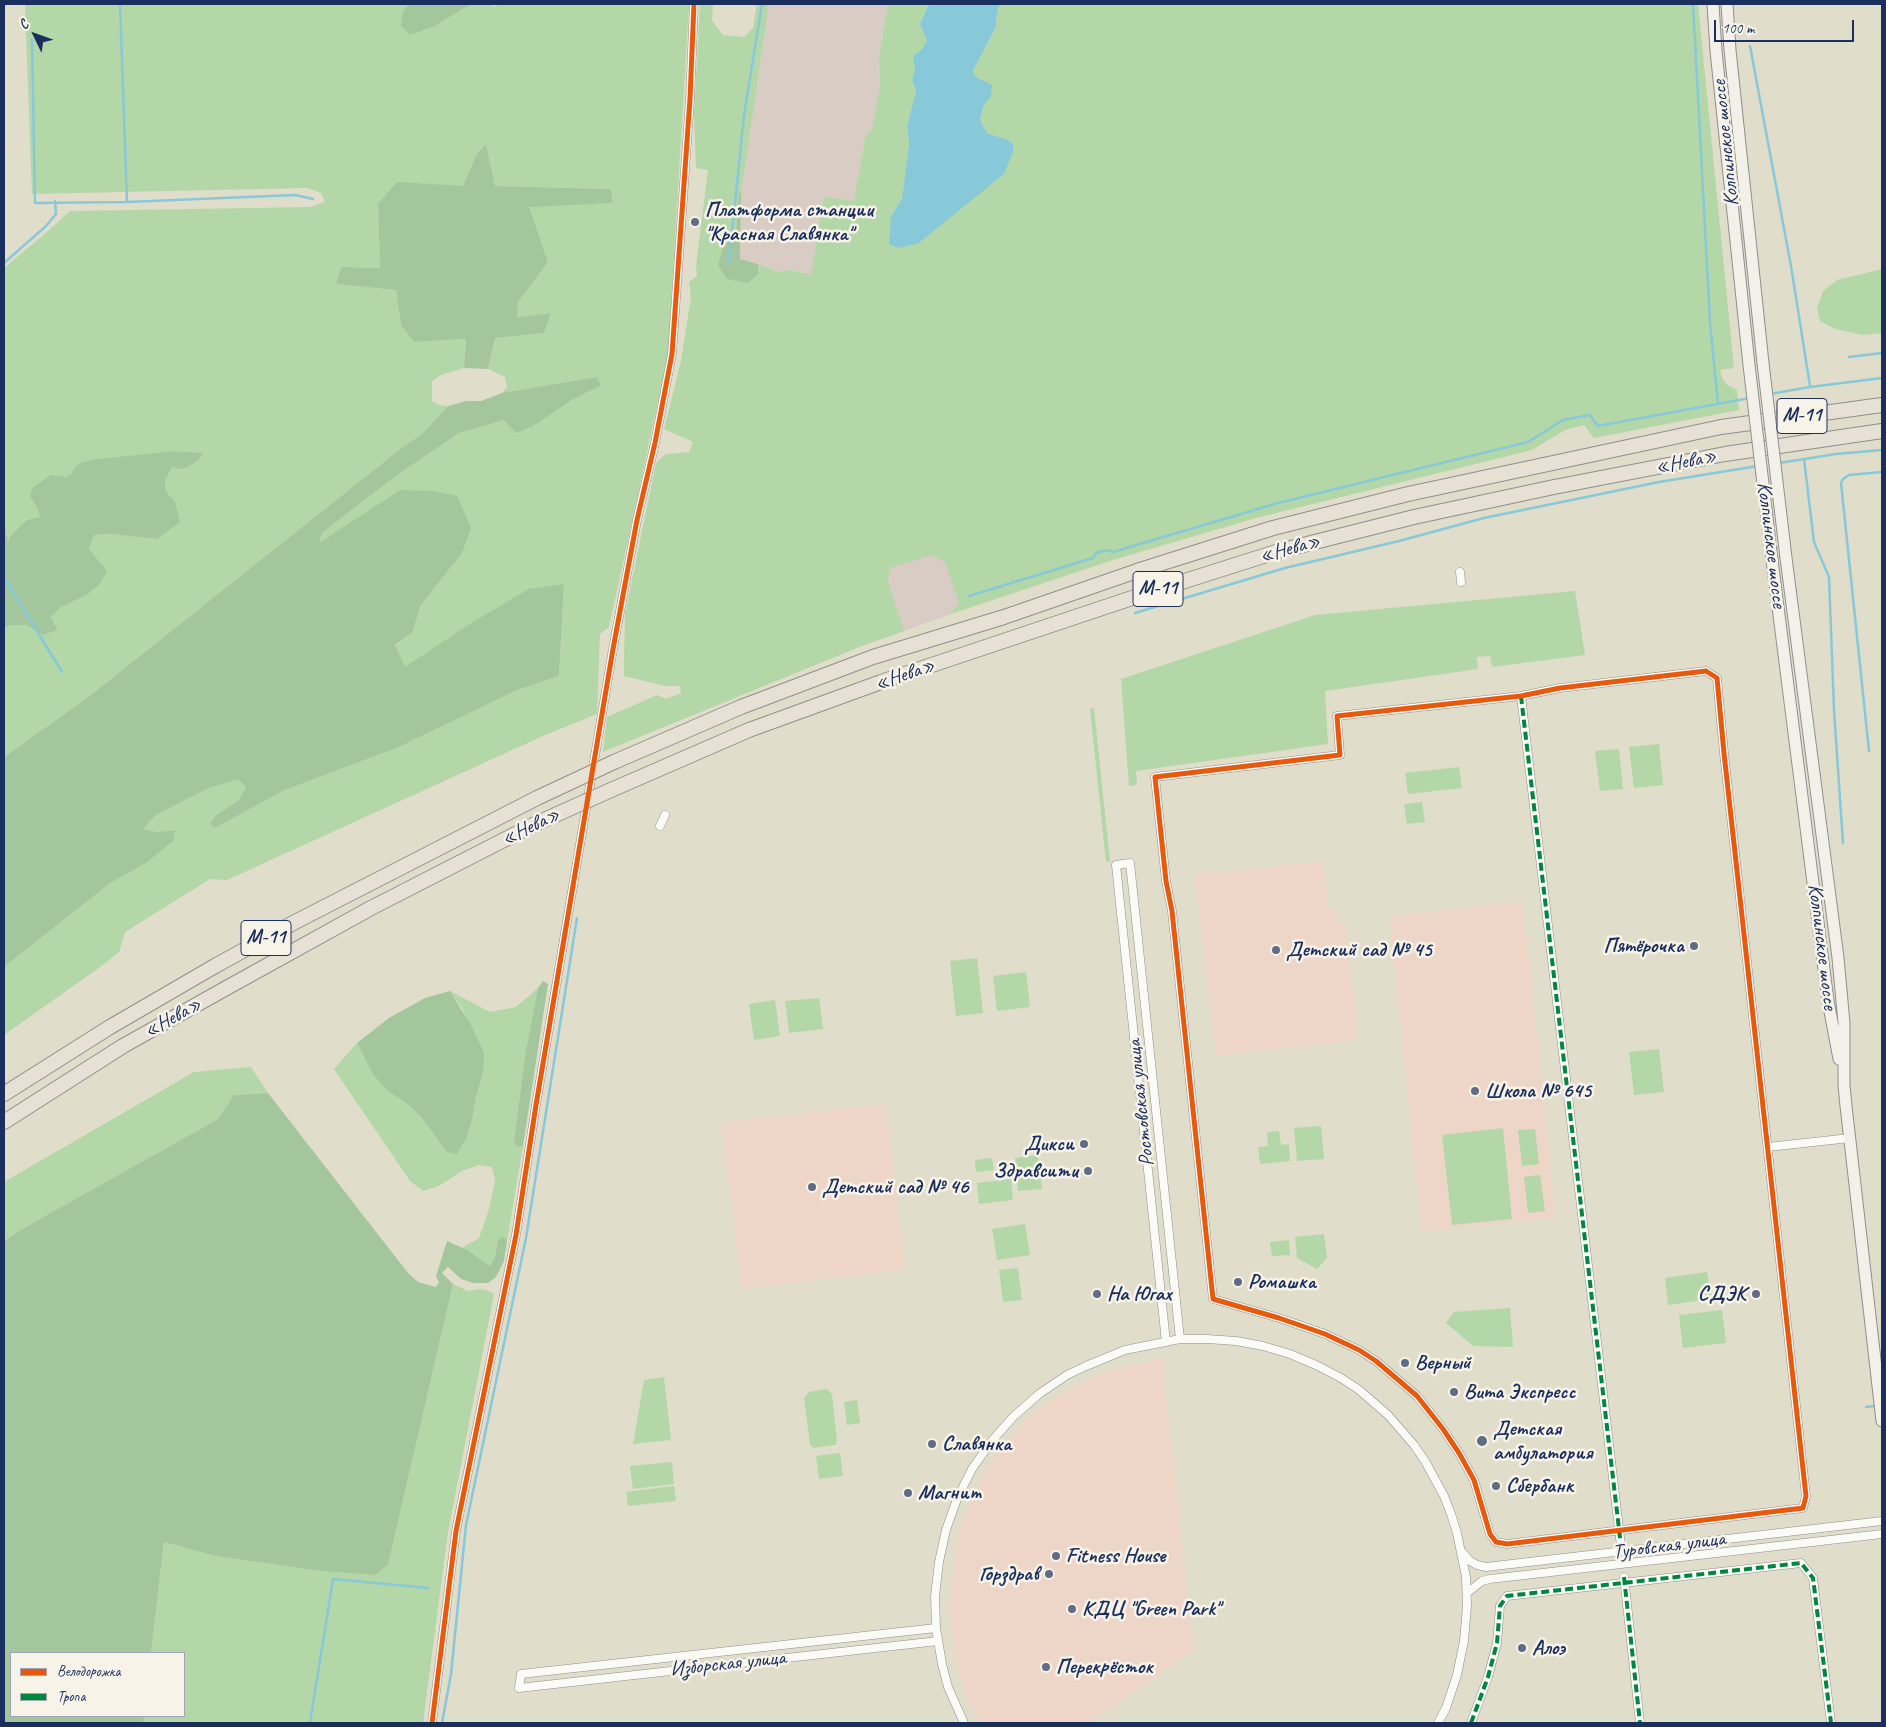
<!DOCTYPE html>
<meta charset="utf-8">
<style>
body{margin:0}
#map{position:relative;width:1886px;height:1727px;overflow:hidden;background:#e1ddcb;font-family:Caveat,sans-serif}
canvas{display:block}
.frame{position:absolute;inset:0;border:5px solid #1b2f5e;pointer-events:none}
.legend{position:absolute;left:10px;top:1652px;width:175px;height:65px;box-sizing:border-box;background:#f7f3e8;border:1px solid #9fa5b1;margin:0;padding:6px 9px;list-style:none;font-size:15px;color:#1b2f5e}
.legend li{display:flex;align-items:center;gap:10px;height:25px}
.legend b{width:25px;border:1px solid #9fa5b1}
.north{position:absolute;left:10px;top:10px;width:50px;height:50px;-webkit-text-stroke:4px #f7f3e8;paint-order:stroke;rotate:312deg;font-size:14px;font-weight:700;line-height:20px;text-align:center;color:#1b2f5e}
.north::after{content:'';display:block;margin:auto;width:18px;height:22px;background:#1b2f5e;clip-path:polygon(50% 0,100% 100%,50% 72%,0 100%)}
.scale{position:absolute;left:1714px;top:20px;width:140px;height:22px;box-sizing:border-box;border:2px solid #1b2f5e;border-top:0;padding-left:6px;font-size:15px;line-height:18px;white-space:nowrap;color:#1b2f5e;-webkit-text-stroke:4px #f7f3e8;paint-order:stroke}
</style>
<div id="map">
<canvas width="1886" height="1727"></canvas>
<div class="frame"></div>
<ul class="legend">
<li><b style="height:6px;background:#e8590c"></b>Велодорожка</li>
<li><b style="height:6px;background:#00873e"></b>Тропа</li>
</ul>
<div class="north">С</div>
<div class="scale">100 m</div>
</div>
<script>
const ctx = document.querySelector('canvas').getContext('2d');
ctx.lineJoin = 'round';
function fillPath(path, color) { ctx.fillStyle = color; ctx.fill(path, 'evenodd'); }
const shape = rows => new Path2D(rows.map(r => 'M' + r).join(''));
function trace(path, color, width, dash) { ctx.strokeStyle = color; ctx.lineWidth = width; ctx.lineCap = dash ? 'butt' : 'round'; ctx.setLineDash(dash || []); ctx.stroke(path); }
function write(font, color, halo, rows, align = 'center') {
  ctx.font = font + ' Caveat,sans-serif'; ctx.lineWidth = 5; ctx.setLineDash([]); ctx.textBaseline = 'middle'; ctx.strokeStyle = halo; ctx.fillStyle = color; for (const [text, x, y, turn = 0] of rows) {
    ctx.save(); ctx.translate(x, y); ctx.rotate((+turn || 0) * Math.PI / 180); ctx.textAlign = isNaN(turn) ? turn : align; if (halo) ctx.strokeText(text, 0, 0); ctx.fillText(text, 0, 0); ctx.restore();
  }
}
fillPath(shape([
 [1323,861,1329,910,1336,910,1337,925,1346,924,1358,1040,1216,1056,1195,875],
 [1523,902,1556,1218,1422,1232,1389,916],
 [886,1104,905,1270,742,1289,721,1122],
 [1162,1358,1194,1650,1090,1723,981,1723,969,1701,960,1676,953,1646,950,1613,952,1577,959,1530,978,1486,998,1450,1034,1413,1064,1392,1101,1373]
]), '#edd6c8');
fillPath(shape([
 [769,4,888,4,879,59,880,85,872,128,865,138,854,202,824,197,811,275,791,270,777,272,758,264,740,259,741,193],
 [928,512,960,601,951,614,887,637,843,561]
]), '#d9ccc4');
fillPath(shape([
 [25,4,409,4,403,11,435,26,471,4,493,4,493,7,500,4,689,4,668,356,609,627,600,634,597,714,543,736,227,880,210,879,125,932,119,952,103,965,4,1035,4,967,109,884,146,863,175,830,156,832,143,829,156,815,209,788,238,778,246,787,239,800,215,816,210,822,215,828,285,790,399,747,515,691,559,676,564,584,468,625,405,668,395,646,412,633,421,605,462,553,400,490,319,544,323,532,396,476,459,433,570,401,600,385,597,377,502,393,507,387,505,377,488,369,495,338,544,333,550,313,517,317,518,302,548,262,528,206,613,203,611,189,495,186,486,145,476,155,463,186,378,204,380,268,341,267,336,284,396,290,401,325,414,342,466,339,464,368,441,375,432,381,432,401,439,405,448,406,423,433,399,450,87,698,4,757,4,628,11,625,26,625,43,635,58,630,51,617,61,607,87,595,99,585,89,549,94,535,110,534,157,539,175,502,165,490,165,480,168,473,172,467,180,469,203,453,176,451,76,466,71,474,65,478,57,476,30,497,38,509,41,517,25,520,8,544,4,519,4,268,48,231,70,211,310,207,325,202,321,193,307,188,32,194],
 [700,4,713,4,712,21,723,35,744,37,753,28,757,4,769,4,741,193,739,193,736,233,723,247,758,274,758,264,777,272,791,270,811,275,824,197,854,201,865,138,872,128,880,85,879,59,888,4,929,4,920,24,927,41,922,49,913,56,915,70,912,80,916,91,907,126,909,143,902,199,891,216,919,243,956,212,1013,144,1008,140,987,133,983,126,980,119,984,105,991,96,984,81,976,77,973,71,996,28,997,11,1000,4,1698,4,1734,368,1720,370,1722,378,1727,385,1737,390,1739,410,1594,438,1584,425,1565,430,1532,450,1256,518,1113,560,951,614,959,602,945,562,931,555,890,568,888,581,904,631,857,648,603,752,607,717,657,695,666,699,681,693,680,686,665,686,624,676,624,659,625,614,656,463,666,454,689,452,693,442,664,429,681,361,691,297,689,282,697,276,696,266,708,170,696,168,694,118],
 [1882,269,1882,333,1863,335,1835,329,1820,321,1817,308,1823,291,1837,280],
 [1575,591,1585,655,1492,667,1490,656,1477,657,1478,669,1325,691,1328,744,1136,771,1137,785,1129,786,1121,679,1315,615],
 [1094,708,1110,861,1108,862,1106,862,1090,709],
 [1659,744,1663,785,1634,788,1629,747],
 [1619,749,1623,789,1600,791,1595,751],
 [1459,767,1462,788,1408,794,1405,773],
 [1422,802,1425,822,1407,824,1404,804],
 [977,958,983,1013,956,1016,950,961],
 [1026,972,1030,1007,997,1011,993,976],
 [538,988,525,1055,514,1142,517,1147,523,1146,507,1241,503,1238,498,1240,495,1257,490,1266,462,1248,479,1238,489,1209,495,1181,492,1167,479,1165,462,1171,439,1186,423,1191,410,1181,334,1069,357,1043,372,1073,421,1117,447,1152,467,1137,472,1120,476,1097,483,1073,463,1010,450,991,490,1012,516,1007],
 [819,998,823,1029,789,1033,785,1001],
 [775,1000,780,1036,754,1040,749,1004],
 [1659,1049,1664,1092,1634,1095,1629,1052],
 [251,1067,268,1093,234,1095,218,1119,29,1225,4,1241,4,1182,194,1072],
 [1321,1126,1324,1159,1297,1161,1294,1128],
 [1503,1128,1512,1219,1452,1225,1442,1135],
 [1535,1129,1539,1164,1522,1166,1518,1130],
 [1279,1131,1281,1145,1289,1144,1290,1161,1260,1164,1258,1147,1268,1146,1267,1132],
 [1038,1155,1042,1189,1018,1191,1015,1158],
 [992,1158,994,1170,976,1172,975,1160],
 [1540,1175,1545,1211,1528,1213,1524,1177],
 [1011,1179,1013,1200,979,1204,977,1183],
 [1025,1224,1030,1255,997,1260,992,1229],
 [1324,1234,1327,1258,1317,1269,1297,1258,1295,1237],
 [1289,1240,1290,1255,1272,1256,1270,1242],
 [1018,1268,1022,1300,1003,1302,999,1270],
 [1707,1272,1711,1299,1668,1305,1665,1278],
 [453,1284,468,1291,480,1289,489,1291,494,1294,448,1532,423,1723,143,1723,144,1716,184,1716,184,1653,151,1653,164,1542,215,1556,320,1571,375,1575,388,1565],
 [1510,1308,1513,1347,1473,1346,1446,1323,1454,1312],
 [1722,1310,1726,1343,1683,1348,1679,1315],
 [664,1377,671,1440,633,1444,644,1380],
 [827,1389,832,1394,837,1442,835,1445,814,1448,810,1445,804,1398,809,1392],
 [857,1400,860,1423,847,1425,844,1402],
 [840,1453,843,1476,819,1479,816,1456],
 [672,1462,674,1484,633,1489,630,1466],
 [674,1486,676,1501,628,1506,626,1492]
]), '#b3d7a7');
fillPath(shape([
 [409,4,471,4,435,26,410,35,401,26,403,11],
 [486,144,495,186,611,189,613,203,529,207,548,262,518,302,517,317,551,313,544,333,495,338,488,369,464,368,466,339,414,342,401,325,396,290,336,284,341,267,380,268,378,204,397,182,463,186,476,155],
 [739,193,741,193,740,259,758,264,758,274,748,283,727,279,718,265,723,247,736,233],
 [597,377,601,385,570,401,533,426,516,433,504,420,459,433,396,476,323,532,319,543,400,490,434,491,457,496,471,528,462,553,421,605,412,633,395,645,405,667,468,625,529,589,564,584,559,676,515,691,399,747,285,790,215,828,210,823,215,816,239,800,246,787,238,779,209,788,156,815,143,829,156,832,175,830,173,841,146,863,109,884,4,967,4,757,87,698,399,450,423,433,448,406,466,401,481,401,502,393],
 [175,451,203,453,199,459,188,467,180,469,172,467,165,480,165,490,175,502,180,522,157,539,110,534,94,535,89,549,107,571,99,585,87,595,61,607,51,617,58,630,43,635,26,625,11,625,4,628,4,519,8,543,10,537,26,520,40,517,38,509,30,497,32,488,51,475,65,477,71,474,76,466,83,462,99,459],
 [543,981,548,984,523,1146,517,1147,514,1142,525,1055,538,988],
 [450,991,472,1027,484,1053,483,1073,476,1097,472,1120,467,1137,457,1154,447,1152,421,1117,406,1103,387,1090,372,1073,357,1043,389,1018,425,998],
 [268,1093,408,1273,418,1282,436,1287,439,1282,436,1276,447,1241,467,1250,490,1266,495,1257,498,1240,503,1237,507,1241,504,1261,496,1277,488,1283,473,1283,461,1279,448,1267,442,1273,453,1284,388,1565,375,1575,320,1571,215,1556,164,1542,151,1653,11,1653,11,1716,144,1716,143,1723,4,1723,4,1241,29,1225,218,1119,234,1095]
]), '#a4c69c');
fillPath(shape([
 [929,4,1000,4,997,11,996,27,973,71,976,77,992,85,991,96,984,105,980,119,983,126,987,133,1008,140,1013,144,1013,152,1004,174,994,182,919,243,899,248,889,244,891,216,902,199,909,143,907,126,916,91,912,80,915,70,913,56,922,49,927,41,920,24]
]), '#87c9d8');
trace(shape([
 [120,4,127,202],
 [1693,4,1710,322,1718,404],
 [32,40,35,203,127,202,295,195,313,199],
 [1750,46,1791,266,1810,386],
 [729,262,744,115,762,4],
 [4,263,46,226,56,214,55,201],
 [1849,357,1882,353],
 [1770,394,1810,387,1882,378],
 [1804,459,1814,542,1829,577,1834,710,1843,843],
 [1779,463,1836,454,1882,450],
 [4,577,62,672],
 [969,596,1093,558,1096,553,1107,550,1113,552,1278,503,1528,442,1563,420,1590,415,1598,426,1750,398],
 [1135,613,1285,568,1399,541,1484,518,1659,482,1758,466],
 [1869,751,1841,483,1843,479,1849,475,1882,472],
 [1866,1407,1875,1406],
 [310,1723,333,1579,428,1588],
 [442,1723,451,1674,466,1525,526,1238,577,918]
]), '#87c9d8', 2.5);
const minor = shape([
 [1460,572,1461,582],
 [1706,671,1717,678,1724,753,1806,1496,1803,1508,1507,1544,1496,1542,1490,1534,1474,1480,1459,1453,1443,1429,1417,1396,1376,1361,1359,1350,1325,1334,1279,1318,1213,1299,1172,911,1166,881,1155,777,1340,755,1337,716,1521,696,1560,688,1706,671],
 [1521,696,1621,1546],
 [660,826,665,815],
 [1768,1147,1850,1138],
 [1166,1342,1116,865,1130,863,1180,1339],
 [1462,1552,1470,1561,1477,1565,1486,1567,1882,1521],
 [1624,1577,1640,1723],
 [1467,1593,1482,1581,1490,1579,1882,1534],
 [936,1628,521,1674,519,1688,938,1641],
 [432,1723,456,1531,516,1235,536,1105,613,649,637,520,655,443,672,354,690,99,694,4],
 [964,1723,948,1687,942,1664,936,1628,935,1596,939,1562,946,1530,957,1499,972,1469,991,1442,1013,1417,1039,1394,1067,1375,1086,1366,1125,1350,1180,1339,1207,1339,1236,1341,1263,1346,1290,1354,1316,1365,1341,1378,1358,1389,1388,1415,1414,1445,1425,1461,1444,1496,1451,1514,1457,1533,1466,1577,1467,1606,1464,1641,1457,1675,1446,1708,1438,1723],
 [1471,1723,1488,1677,1497,1643,1500,1606,1507,1596,1801,1563,1813,1578,1831,1723]
]);
const secondary = shape([
 [1713,4,1716,51,1749,365],
 [1727,4,1730,50,1763,363],
 [1786,558,1838,958,1844,1023,1844,1085,1846,1106,1882,1421],
 [1772,560,1828,1001,1839,1059]
]);
const motorway = shape([
 [614,762,741,707,873,657,1004,617,1137,571,1273,528,1408,494,1721,427,1882,405],
 [611,790,749,730,881,682,1144,594,1279,551,1414,517,1554,487,1725,454,1882,431],
 [4,1094,110,1027,215,966,295,922,537,798],
 [4,1122,123,1046,230,986,371,908,533,825]
]);
trace(minor, '#8e8f8e', 9);
trace(secondary, '#8e8f8e', 13);
trace(motorway, '#8e8f8e', 16);
trace(minor, '#fafaf7', 8);
trace(secondary, '#f3f0e9', 11);
trace(motorway, '#e7e0d4', 14);
const secondaryBridge = shape([
 [1763,363,1786,558],
 [1749,365,1772,560]
]);
const motorwayBridge = shape([
 [537,798,614,762],
 [533,825,611,790]
]);
trace(secondaryBridge, '#8e8f8e', 13, []);
trace(motorwayBridge, '#8e8f8e', 16, []);
trace(secondaryBridge, '#f3f0e9', 11);
trace(motorwayBridge, '#e7e0d4', 14);
trace(shape([
 [1521,696,1621,1546],
 [1624,1577,1640,1723],
 [1471,1723,1488,1677,1497,1643,1500,1606,1507,1596,1801,1563,1813,1578,1831,1723]
]), '#00873e', 4, [8, 4]);
trace(shape([
 [1706,671,1717,678,1724,753,1806,1496,1803,1508,1507,1544,1496,1542,1490,1534,1474,1480,1459,1453,1443,1429,1417,1396,1376,1361,1359,1350,1325,1334,1279,1318,1213,1299,1172,911,1166,881,1155,777,1340,755,1337,716,1521,696,1560,688,1706,671],
 [432,1723,456,1531,516,1235,536,1105,613,649,637,520,655,443,672,354,690,99,694,4]
]), '#e8590c', 5);
for (const [x, y, r, color] of [
 [695,222,5,"#606c84"],
 [1694,946,5,"#606c84"],
 [1276,950,5,"#606c84"],
 [1475,1091,5,"#606c84"],
 [1084,1144,5,"#606c84"],
 [1088,1171,5,"#606c84"],
 [812,1187,5,"#606c84"],
 [1238,1282,5,"#606c84"],
 [1097,1294,5,"#606c84"],
 [1756,1294,5,"#606c84"],
 [1405,1363,5,"#606c84"],
 [1454,1392,5,"#606c84"],
 [1482,1441,6,"#606c84"],
 [932,1444,5,"#606c84"],
 [1496,1486,5,"#606c84"],
 [908,1493,5,"#606c84"],
 [1056,1556,5,"#606c84"],
 [1049,1574,5,"#606c84"],
 [1072,1609,5,"#606c84"],
 [1522,1648,5,"#606c84"],
 [1046,1667,5,"#606c84"]
]) { const dot = new Path2D(); dot.arc(x, y, r, 0, 2 * Math.PI); ctx.fillStyle = color; ctx.fill(dot); trace(dot, '#f7f3e8', 2); }
for (const [x, y, w] of [
 [1802,416,50],
 [1158,589,50],
 [266,938,50]
]) { const box = new Path2D(); box.roundRect(x - w / 2, y - 17.5, w, 35, 4); ctx.fillStyle = '#f7f3e8'; ctx.fill(box); trace(box, '#1b2f5e', 1); }
write('bold 20px', '#1b2f5e', null, [
 ["М-11",1802,416],
 ["М-11",1158,589],
 ["М-11",266,938]
]);
write('21px', '#1b2f5e', '#f7f3e8', [
 ["Колпинское шоссе",1726,143,-96],
 ["«Нева»",1686,462,-11],
 ["Колпинское шоссе",1771,545,83],
 ["«Нева»",1290,549,-15],
 ["«Нева»",905,675,-19],
 ["«Нева»",531,827,-26],
 ["Колпинское шоссе",1822,947,83],
 ["«Нева»",173,1018,-29],
 ["Ростовская улица",1141,1103,-96],
 ["Туровская улица",1669,1546,-7],
 ["Изборская улица",728,1664,-6]
]);
write('bold 21px', '#1b2f5e', '#f7f3e8', [
 ["Платформа станции",705,210],
 ["\"Красная Славянка\"",705,234],
 ["Пятёрочка",1684,946,"right"],
 ["Детский сад № 45",1286,950],
 ["Школа № 645",1485,1091],
 ["Дикси",1074,1144,"right"],
 ["Здравсити",1078,1171,"right"],
 ["Детский сад № 46",822,1187],
 ["Ромашка",1248,1282],
 ["На Югах",1107,1294],
 ["СДЭК",1746,1294,"right"],
 ["Верный",1415,1363],
 ["Вита Экспресс",1464,1392],
 ["Детская",1493,1429],
 ["амбулатория",1493,1453],
 ["Славянка",942,1444],
 ["Сбербанк",1506,1486],
 ["Магнит",918,1493],
 ["Fitness House",1066,1556],
 ["Горздрав",1039,1574,"right"],
 ["КДЦ \"Green Park\"",1082,1609],
 ["Алоэ",1532,1648],
 ["Перекрёсток",1056,1667]
], 'left');
</script>
